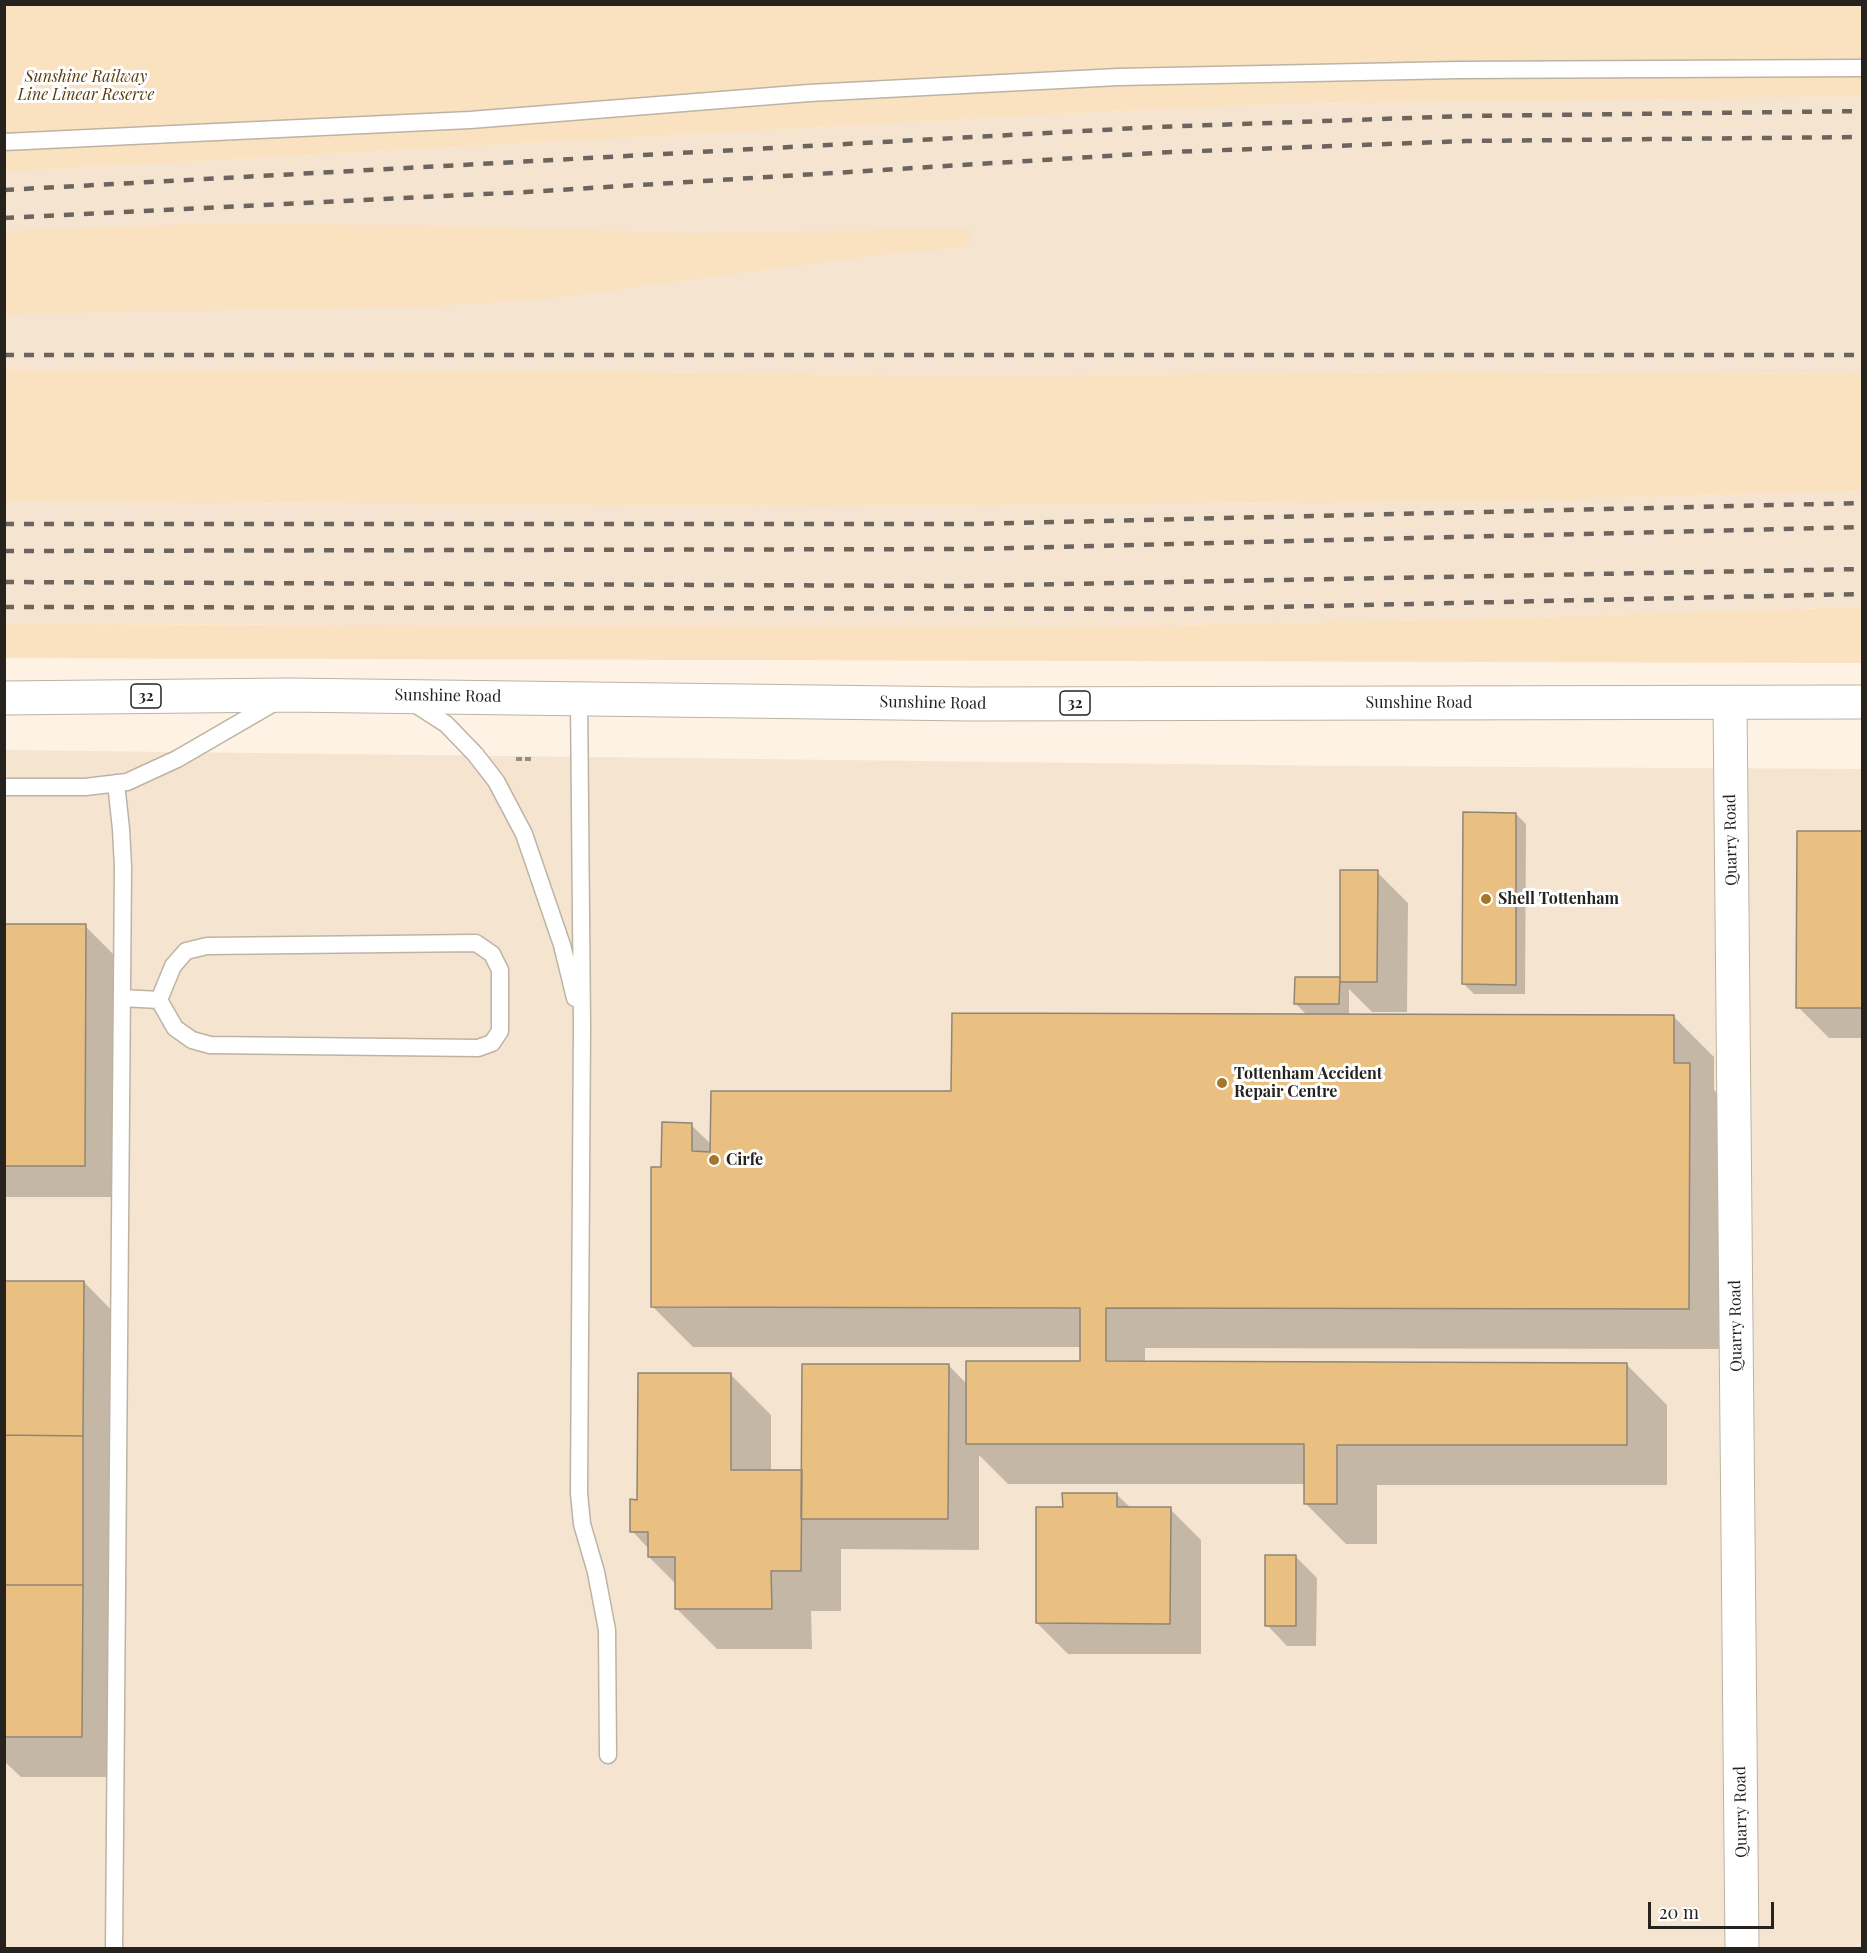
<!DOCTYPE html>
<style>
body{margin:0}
#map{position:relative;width:1867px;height:1953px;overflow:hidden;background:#fdf2e3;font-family:"Playfair Display",serif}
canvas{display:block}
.frame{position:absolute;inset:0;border:6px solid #26221d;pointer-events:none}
.scale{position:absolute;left:1648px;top:1902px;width:126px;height:27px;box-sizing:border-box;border:3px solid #26221d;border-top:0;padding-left:8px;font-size:18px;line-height:21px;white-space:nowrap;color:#26221d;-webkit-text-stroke:4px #fff;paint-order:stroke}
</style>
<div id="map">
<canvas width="1867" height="1953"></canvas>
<div class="frame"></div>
<div class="scale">20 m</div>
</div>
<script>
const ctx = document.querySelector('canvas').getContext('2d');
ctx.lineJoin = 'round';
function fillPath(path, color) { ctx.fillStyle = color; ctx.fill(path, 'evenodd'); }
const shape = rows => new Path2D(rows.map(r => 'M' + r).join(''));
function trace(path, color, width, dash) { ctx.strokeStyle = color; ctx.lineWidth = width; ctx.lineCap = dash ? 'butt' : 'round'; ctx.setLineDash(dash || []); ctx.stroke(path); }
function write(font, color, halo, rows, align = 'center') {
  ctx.font = font + ' "Playfair Display",serif'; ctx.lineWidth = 6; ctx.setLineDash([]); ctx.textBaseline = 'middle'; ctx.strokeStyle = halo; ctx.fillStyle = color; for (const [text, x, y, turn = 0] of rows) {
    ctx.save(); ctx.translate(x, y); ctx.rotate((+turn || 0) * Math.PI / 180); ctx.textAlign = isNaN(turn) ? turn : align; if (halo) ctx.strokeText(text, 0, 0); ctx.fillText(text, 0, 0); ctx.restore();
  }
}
fillPath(shape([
 [1862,97,1862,374,1442,372,958,376,556,371,5,370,5,172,1081,113,1286,104],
 [1862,491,1862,607,1441,620,1062,627,5,624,5,502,822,506,1474,502],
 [5,750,1341,766,1862,769,1862,1948,5,1948]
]), '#f5e5d0');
fillPath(shape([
 [5,5,1862,5,1862,97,1286,104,1081,113,5,172],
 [202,224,409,225,691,233,970,229,970,246,879,255,544,299,421,307,5,314,5,231],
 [5,370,556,371,958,376,1442,372,1862,374,1862,491,1474,502,822,506,5,502],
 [1862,607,1862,663,4,658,5,624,1062,627,1441,620]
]), '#fae1bf');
fillPath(shape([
 [1516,814,1526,824,1525,994,1474,994,1464,984],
 [1798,833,1862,833,1862,1038,1829,1038,1798,1007],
 [1377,872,1408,903,1407,1012,1372,1012,1349,989,1349,1016,1674,1017,1714,1057,1714,1090,1729,1105,1729,1349,1145,1348,1145,1362,1626,1364,1667,1405,1667,1485,1377,1485,1377,1544,1346,1544,1305,1503,1305,1484,1008,1484,979,1455,979,1550,841,1549,841,1611,811,1611,812,1649,717,1649,676,1608,676,1584,649,1557,649,1549,632,1531,638,1501,731,1375,771,1415,771,1472,803,1472,948,1365,967,1384,1082,1362,1082,1347,693,1347,652,1306,663,1169,691,1125,712,1145,1308,1016,1296,1004,1339,979,1341,981],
 [4,926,85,926,116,957,115,1197,4,1197],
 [4,1282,84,1282,124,1323,122,1777,21,1777,4,1761],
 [1116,1494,1131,1508,1170,1509,1201,1540,1201,1654,1068,1654,1037,1623,1064,1508],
 [1296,1557,1317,1578,1316,1646,1287,1646,1267,1625]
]), '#0003');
const building = shape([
 [1463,812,1516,813,1516,985,1462,984,1463,812],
 [1797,831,1862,831,1862,1008,1796,1008,1797,831],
 [1340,870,1378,870,1377,982,1340,982,1340,870],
 [4,924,86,924,85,1166,4,1166,4,924],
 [1295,977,1340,977,1339,1004,1294,1004,1295,977],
 [952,1013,1674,1015,1674,1063,1690,1063,1689,1309,1106,1308,1106,1361,1627,1363,1627,1445,1337,1445,1337,1504,1304,1504,1304,1444,966,1444,966,1361,1080,1361,1080,1308,651,1307,651,1167,661,1167,662,1122,692,1123,692,1151,710,1152,711,1091,951,1091,952,1013],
 [4,1281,84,1281,83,1436,4,1435,4,1281],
 [802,1364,949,1364,948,1519,801,1519,802,1364],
 [638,1373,731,1373,731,1470,802,1470,801,1571,771,1571,772,1609,675,1609,675,1557,648,1557,648,1532,630,1532,630,1499,637,1500,638,1373],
 [4,1435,83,1436,83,1585,4,1585,4,1435],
 [1062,1493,1117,1493,1117,1507,1171,1507,1170,1624,1036,1623,1036,1507,1063,1507,1062,1493],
 [1265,1555,1296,1555,1296,1626,1265,1626,1265,1555],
 [4,1585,83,1585,82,1737,4,1737,4,1585]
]);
fillPath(building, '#eabf82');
trace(building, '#8f8678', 1.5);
const lane = shape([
 [4,142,470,120,809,93,1118,77,1458,70,1862,68],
 [579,697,582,1025,579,1493,582,1524,596,1572,607,1630,608,1755],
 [410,703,418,706,446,724,475,754,496,781,524,834,562,945,575,998],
 [4,787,85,787,127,782,177,759,277,701],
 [122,998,159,1000,175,1028,192,1040,210,1045,478,1048,492,1043,500,1031,500,970,492,954,476,943,207,946,186,951,173,966,159,1000],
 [114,1948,123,867,121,829,116,783]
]);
const street = shape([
 [1730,703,1742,1948]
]);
const primary = shape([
 [4,698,288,695,970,704,1862,702]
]);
trace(lane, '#bdb3a5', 19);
trace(street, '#bdb3a5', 35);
trace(primary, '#bdb3a5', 35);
trace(shape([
 [516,759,533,759]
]), '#958e84', 4, [6, 3]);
trace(lane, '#fff', 16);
trace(street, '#fff', 33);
trace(primary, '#fff', 33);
trace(shape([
 [4,190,1156,127,1466,116,1862,111],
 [4,218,526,192,1172,152,1466,141,1862,137],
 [4,355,1862,355],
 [4,524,973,524,1862,503],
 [4,551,974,549,1862,527],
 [4,582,961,586,1862,569],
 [4,607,1184,609,1862,594]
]), '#6b655d', 4.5, [10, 10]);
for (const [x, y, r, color] of [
 [1486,899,6,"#a5762a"],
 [1222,1083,6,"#a5762a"],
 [714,1160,6,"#a5762a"]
]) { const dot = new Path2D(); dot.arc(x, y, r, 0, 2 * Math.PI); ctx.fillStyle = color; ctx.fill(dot); trace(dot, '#fff', 2); }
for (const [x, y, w] of [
 [146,696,30],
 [1075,703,30]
]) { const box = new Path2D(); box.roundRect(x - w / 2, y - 12, w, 24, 4.5); ctx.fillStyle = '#fff'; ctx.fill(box); trace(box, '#26221d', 1.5); }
write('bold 15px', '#26221d', null, [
 ["32",146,696],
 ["32",1075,703]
]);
write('italic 16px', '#583b0a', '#fff', [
 ["Sunshine Railway",86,77],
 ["Line Linear Reserve",86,95]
]);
write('16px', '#26221d', '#fff', [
 ["Sunshine Road",448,696,1],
 ["Sunshine Road",933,703,1],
 ["Sunshine Road",1419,703],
 ["Quarry Road",1731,840,-91],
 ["Quarry Road",1736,1326,-91],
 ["Quarry Road",1741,1812,-91]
]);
write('bold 16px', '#26221d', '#fff', [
 ["Shell Tottenham",1498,899],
 ["Tottenham Accident",1234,1074],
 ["Repair Centre",1234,1092],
 ["Cirfe",726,1160]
], 'left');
</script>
